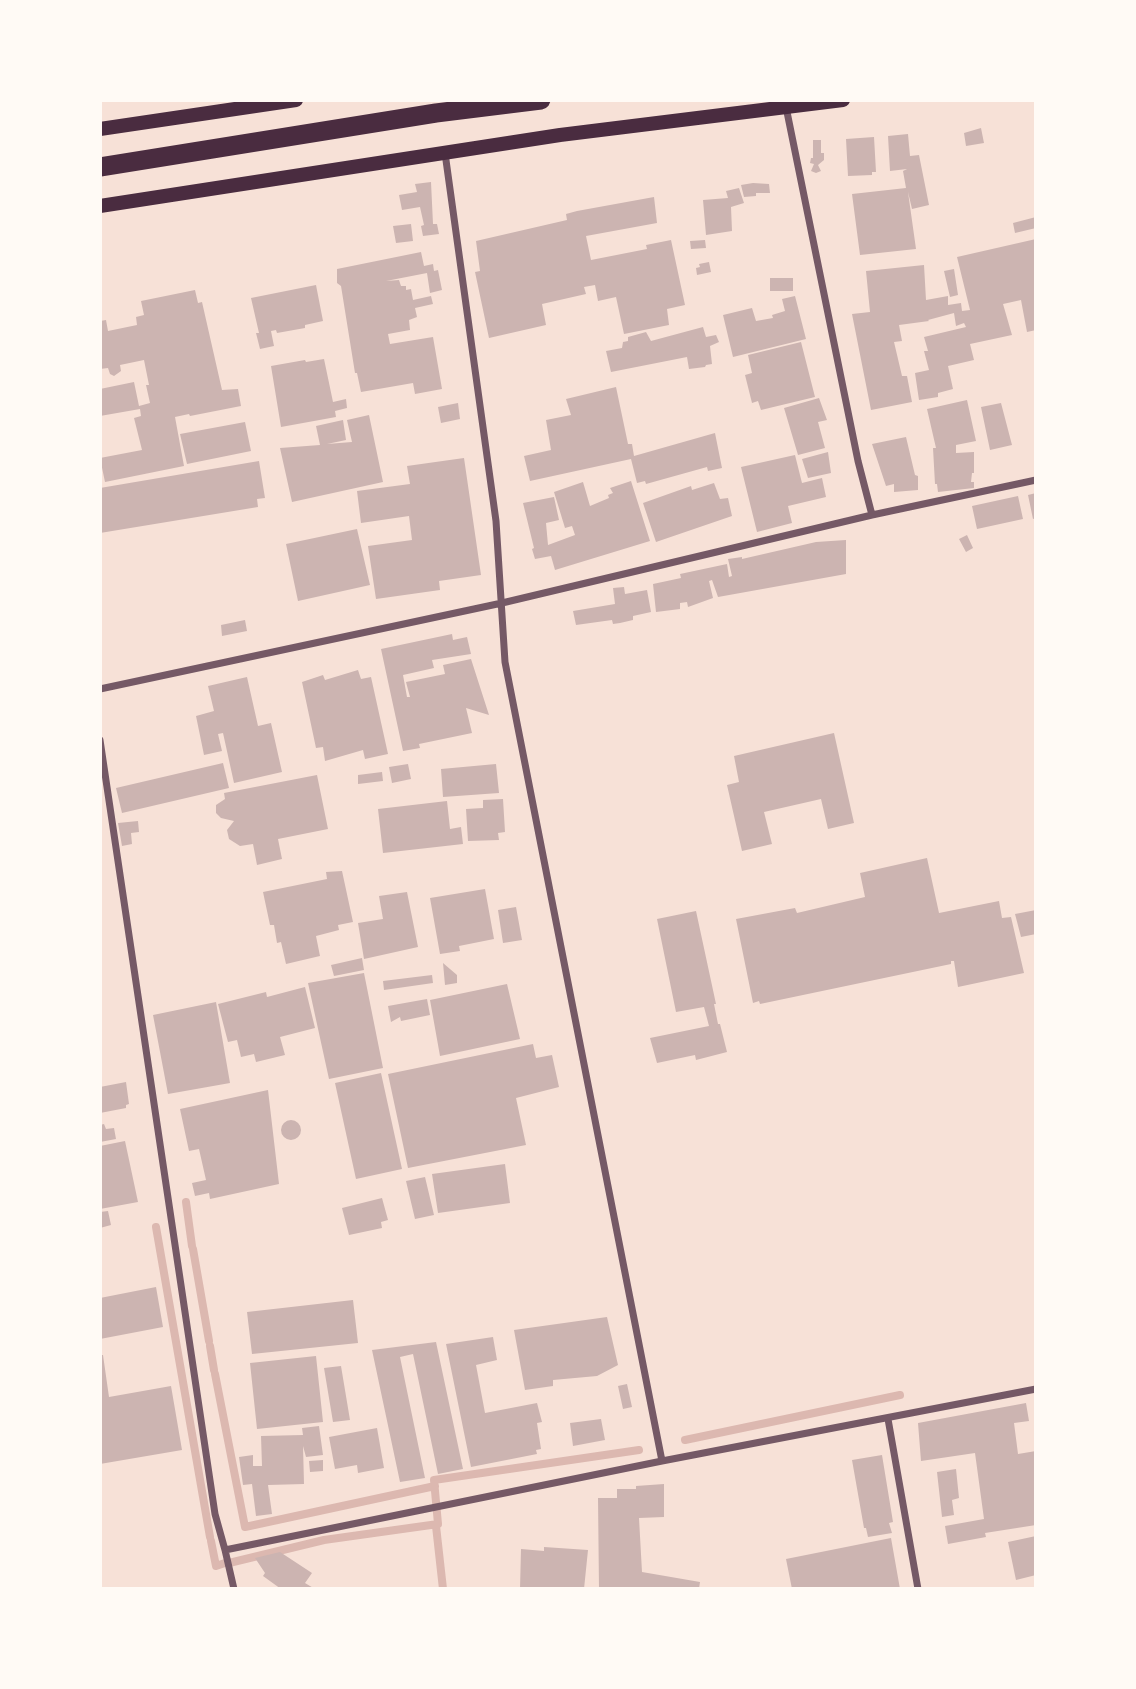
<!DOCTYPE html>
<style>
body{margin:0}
#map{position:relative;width:1136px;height:1689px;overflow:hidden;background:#f7e1d7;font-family:"Varela Round",sans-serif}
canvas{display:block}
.frame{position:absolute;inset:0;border:102px solid #fffaf5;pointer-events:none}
</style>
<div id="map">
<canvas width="1136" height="1689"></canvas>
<div class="frame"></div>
</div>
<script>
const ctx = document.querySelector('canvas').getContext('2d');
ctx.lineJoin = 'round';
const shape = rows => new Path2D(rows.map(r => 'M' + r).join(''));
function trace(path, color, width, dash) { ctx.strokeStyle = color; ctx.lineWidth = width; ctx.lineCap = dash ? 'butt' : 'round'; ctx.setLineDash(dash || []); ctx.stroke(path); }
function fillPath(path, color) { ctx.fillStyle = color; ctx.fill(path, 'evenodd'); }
trace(shape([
 [186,1202,192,1246],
 [156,1227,210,1537],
 [193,1249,209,1341],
 [210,1346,214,1370],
 [215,1374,245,1527,435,1486],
 [685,1440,900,1395],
 [436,1526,443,1589],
 [211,1541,216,1566,225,1563],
 [229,1563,324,1540,438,1524,434,1480,639,1450]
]), '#dcb8b0', 8);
fillPath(shape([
 [981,128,984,143,966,146,964,133],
 [908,134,910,156,919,155,929,205,912,209,908,192,916,249,860,255,852,194,906,188,903,171,907,169,890,171,888,136],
 [874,137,876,172,872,172,872,175,848,176,846,139],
 [813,140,821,140,821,153,824,153,824,160,818,165,821,171,816,173,811,171,814,164,810,163,811,158,813,158],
 [431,182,433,224,437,224,439,234,423,236,421,226,424,225,420,207,402,210,399,195,417,192,415,184],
 [753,183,769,184,770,193,756,193,756,196,744,197,741,185],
 [739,188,744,203,731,207,732,231,706,235,703,200,728,198,726,191],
 [654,197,657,223,586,236,591,260,647,249,646,245,671,240,685,305,667,309,669,325,624,334,616,297,598,301,595,285,584,287,586,294,542,304,546,325,489,338,475,272,480,271,476,241,567,220,566,214,577,211],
 [1036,217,1036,228,1015,233,1013,223],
 [411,224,413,241,396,243,393,226],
 [1036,239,1036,330,1027,332,1021,300,1003,304,1012,335,970,344,974,360,948,366,953,389,938,393,938,397,919,400,915,373,929,370,924,351,928,351,924,337,966,327,964,323,956,326,954,313,928,320,929,321,899,325,902,341,894,342,902,376,907,376,912,402,871,410,852,314,870,312,866,271,924,265,926,300,948,296,948,305,961,303,962,311,970,310,957,257],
 [705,240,706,248,691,249,690,241],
 [421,252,424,266,433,264,434,271,438,270,442,290,430,293,427,273,386,281,399,280,401,286,406,286,406,290,411,289,413,300,431,296,433,304,415,308,417,317,409,320,410,330,388,334,390,344,433,337,442,389,415,394,413,383,361,392,357,373,355,373,341,286,337,283,337,269],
 [709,262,711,272,697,275,696,268,700,267,699,264],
 [954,269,958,295,950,297,944,271],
 [770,278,793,278,793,291,770,291],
 [316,285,323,321,305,325,305,328,277,333,276,330,271,331,274,346,260,349,256,333,259,333,251,298],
 [195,290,198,303,202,302,222,390,238,389,241,406,190,416,189,414,175,417,184,466,105,482,100,458,142,450,134,418,141,416,140,409,100,416,100,389,134,382,139,406,150,403,146,385,149,385,144,360,120,365,121,371,114,376,110,374,108,368,100,369,100,321,106,320,108,331,137,325,136,317,144,315,141,301],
 [795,296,806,339,733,357,723,315,752,308,756,321,773,318,772,315,785,311,782,299],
 [703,327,706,337,716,335,719,342,710,346,712,364,706,365,705,367,689,369,687,357,611,372,606,351,622,348,623,342,628,341,628,337,646,332,651,341],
 [801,342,815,397,761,410,758,401,752,403,745,375,752,373,748,355],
 [324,359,333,402,346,399,347,408,335,411,336,417,281,427,271,366,305,360,306,362],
 [616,387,628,444,632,444,634,456,715,433,722,468,708,471,707,467,646,484,645,481,637,483,631,459,530,481,524,456,551,450,546,420,571,415,566,399],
 [819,398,827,420,818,422,825,448,798,455,784,408],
 [967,400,976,441,956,445,956,453,974,452,974,473,972,473,971,482,974,482,974,488,938,492,937,484,935,484,933,448,936,448,927,409],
 [458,403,460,419,441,423,438,407],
 [1001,403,1012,445,990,450,981,407],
 [369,415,383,482,292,502,280,448,320,445,316,426,343,420,346,440,327,444,352,442,347,420],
 [245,422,251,451,187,464,180,434],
 [906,437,915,475,918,476,918,490,894,492,894,484,886,486,872,444],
 [828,452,831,473,808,478,802,459],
 [795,455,802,483,822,478,826,497,788,506,792,523,757,532,741,467],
 [464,458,481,575,439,581,440,590,376,599,368,546,412,540,409,516,361,523,357,491,410,484,407,466],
 [259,461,265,498,257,499,258,507,100,533,100,488],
 [631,481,650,541,555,570,551,556,535,559,532,549,534,548,523,503,554,497,559,520,546,523,548,545,575,535,572,526,565,528,554,492,583,482,590,506,609,498,608,495,613,493,610,488],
 [714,483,720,499,728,498,732,516,656,542,643,503,691,486,692,490],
 [1036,493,1036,518,1033,519,1028,495],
 [1018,496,1023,519,977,529,972,506],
 [357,529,370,585,298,601,286,544],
 [967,535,973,548,966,552,959,539],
 [846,540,846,574,718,597,712,580,709,581,713,598,688,607,687,602,680,603,680,609,656,612,653,584,681,578,680,574,727,564,729,577,732,576,728,559,742,557,742,559,816,542],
 [624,587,625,594,647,590,651,612,633,616,633,620,620,623,613,624,612,620,576,625,573,611,615,604,613,588],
 [245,620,247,631,222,636,221,625],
 [452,634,453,640,467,637,471,654,432,660,434,668,403,675,407,697,410,697,406,682,445,674,443,665,471,659,489,715,466,708,472,733,419,744,420,748,403,751,381,649],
 [358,670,361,679,371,677,388,754,365,759,363,750,325,761,323,747,316,748,302,682,323,675,325,680],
 [247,677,258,726,271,723,282,772,234,783,223,733,218,734,222,751,204,755,196,716,214,711,208,686],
 [834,733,854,823,828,829,821,799,764,812,772,844,742,851,727,785,739,782,734,756],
 [223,763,229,788,122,813,116,788],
 [408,764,411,779,392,783,389,767],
 [496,764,499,793,443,797,441,769],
 [382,772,383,781,358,784,358,775],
 [317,775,328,829,278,839,282,859,257,865,253,844,240,846,229,839,227,830,234,821,221,818,216,813,216,805,225,799,224,793],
 [503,799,505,832,498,833,499,840,468,841,466,809,483,808,483,800],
 [447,801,450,829,461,827,463,844,383,853,378,809],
 [138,821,139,832,131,833,132,844,122,846,118,823],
 [927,858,939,913,999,901,1002,918,1011,917,1024,973,958,987,954,961,951,961,951,964,760,1004,759,1001,753,1003,736,919,795,908,797,913,865,897,860,873],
 [342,871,353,922,338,925,339,930,316,936,320,956,286,964,281,942,277,943,274,925,270,925,263,892,327,879,326,872],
 [485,889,494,939,459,946,460,951,440,954,430,898],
 [407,892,418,947,364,959,358,923,383,919,379,896],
 [516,907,522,940,503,943,498,910],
 [1036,910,1036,934,1021,937,1015,914],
 [696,911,716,1004,714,1004,718,1024,720,1024,727,1052,696,1060,695,1055,657,1063,650,1038,709,1026,704,1007,676,1012,657,919],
 [362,958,364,970,334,976,331,965],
 [443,963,457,975,457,983,445,985],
 [364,973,383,1068,329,1079,308,983],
 [432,975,433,983,384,990,383,981],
 [507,984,520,1039,440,1056,430,1000],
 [305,987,315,1028,280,1037,285,1055,256,1062,254,1054,241,1057,237,1040,228,1042,218,1004,266,992,267,997],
 [427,999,430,1015,401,1021,400,1017,391,1022,388,1006],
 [216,1002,230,1083,168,1094,153,1015],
 [533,1044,536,1058,552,1055,559,1087,516,1098,526,1145,408,1168,388,1074],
 [381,1073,402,1169,356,1179,335,1083],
 [126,1082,129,1104,126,1105,126,1108,100,1113,100,1087],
 [268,1090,279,1184,210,1199,209,1193,195,1196,192,1183,206,1180,199,1149,189,1151,180,1109],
 '281 1130a10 10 0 1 1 20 0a10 10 0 1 1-20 0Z',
 [104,1124,106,1129,114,1128,116,1139,100,1142,100,1125],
 [125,1141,138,1202,100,1209,100,1146],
 [505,1164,510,1203,438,1213,432,1174],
 [425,1177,434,1215,415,1219,406,1181],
 [382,1198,388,1220,381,1222,382,1228,349,1235,342,1208],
 [108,1211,111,1225,100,1228,100,1212],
 [156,1287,163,1327,100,1339,100,1298],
 [353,1300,358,1343,252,1354,247,1312],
 [607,1317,618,1365,597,1376,553,1380,553,1386,525,1390,514,1330],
 [493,1337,497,1360,476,1365,485,1413,537,1403,542,1422,537,1423,541,1449,536,1450,537,1454,471,1467,446,1344],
 [436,1342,463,1469,438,1474,413,1354,400,1357,425,1478,400,1482,372,1350],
 [100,1355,103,1355,109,1397,171,1386,182,1450,100,1464],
 [316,1356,323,1422,257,1429,250,1363],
 [341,1366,350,1420,333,1422,324,1368],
 [627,1384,632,1407,623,1409,618,1386],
 [1026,1403,1029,1421,1014,1423,1018,1454,1036,1451,1036,1525,985,1533,986,1537,948,1544,945,1526,984,1519,975,1453,921,1461,918,1423],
 [601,1419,605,1440,573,1446,570,1423],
 [319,1426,323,1455,306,1457,303,1446,304,1484,268,1485,272,1514,256,1516,252,1484,243,1485,239,1457,253,1455,253,1466,262,1466,261,1436,303,1435,302,1428],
 [377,1428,384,1468,358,1473,357,1465,335,1469,329,1437],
 [882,1455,893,1522,889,1523,892,1533,868,1537,866,1528,864,1528,852,1460],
 [323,1460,323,1471,310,1472,309,1461],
 [956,1469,959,1498,952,1500,954,1515,942,1517,937,1472],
 [664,1484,664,1517,639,1518,642,1572,700,1582,699,1589,599,1589,598,1498,617,1498,617,1489,636,1489,636,1486],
 [1036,1536,1036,1575,1016,1580,1008,1542],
 [891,1538,900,1589,792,1589,786,1559],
 [544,1547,588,1550,584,1589,520,1589,521,1549,544,1551],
 [280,1552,312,1573,305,1583,315,1589,281,1589,263,1576,265,1573,255,1558]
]), '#ccb4b1');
trace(shape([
 [786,107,858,461,872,515],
 [445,153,496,521,505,662,662,1461,1036,1389],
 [100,689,502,603,872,515,1036,480],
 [100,740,215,1514,225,1550,662,1461],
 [888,1419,918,1589],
 [225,1550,234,1589]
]), '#755966', 7);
trace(shape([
 [100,129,296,100],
 [100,206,560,135,843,100]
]), '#4a2c40', 14);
trace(shape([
 [100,167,436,113,541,100]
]), '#4a2c40', 19);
</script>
